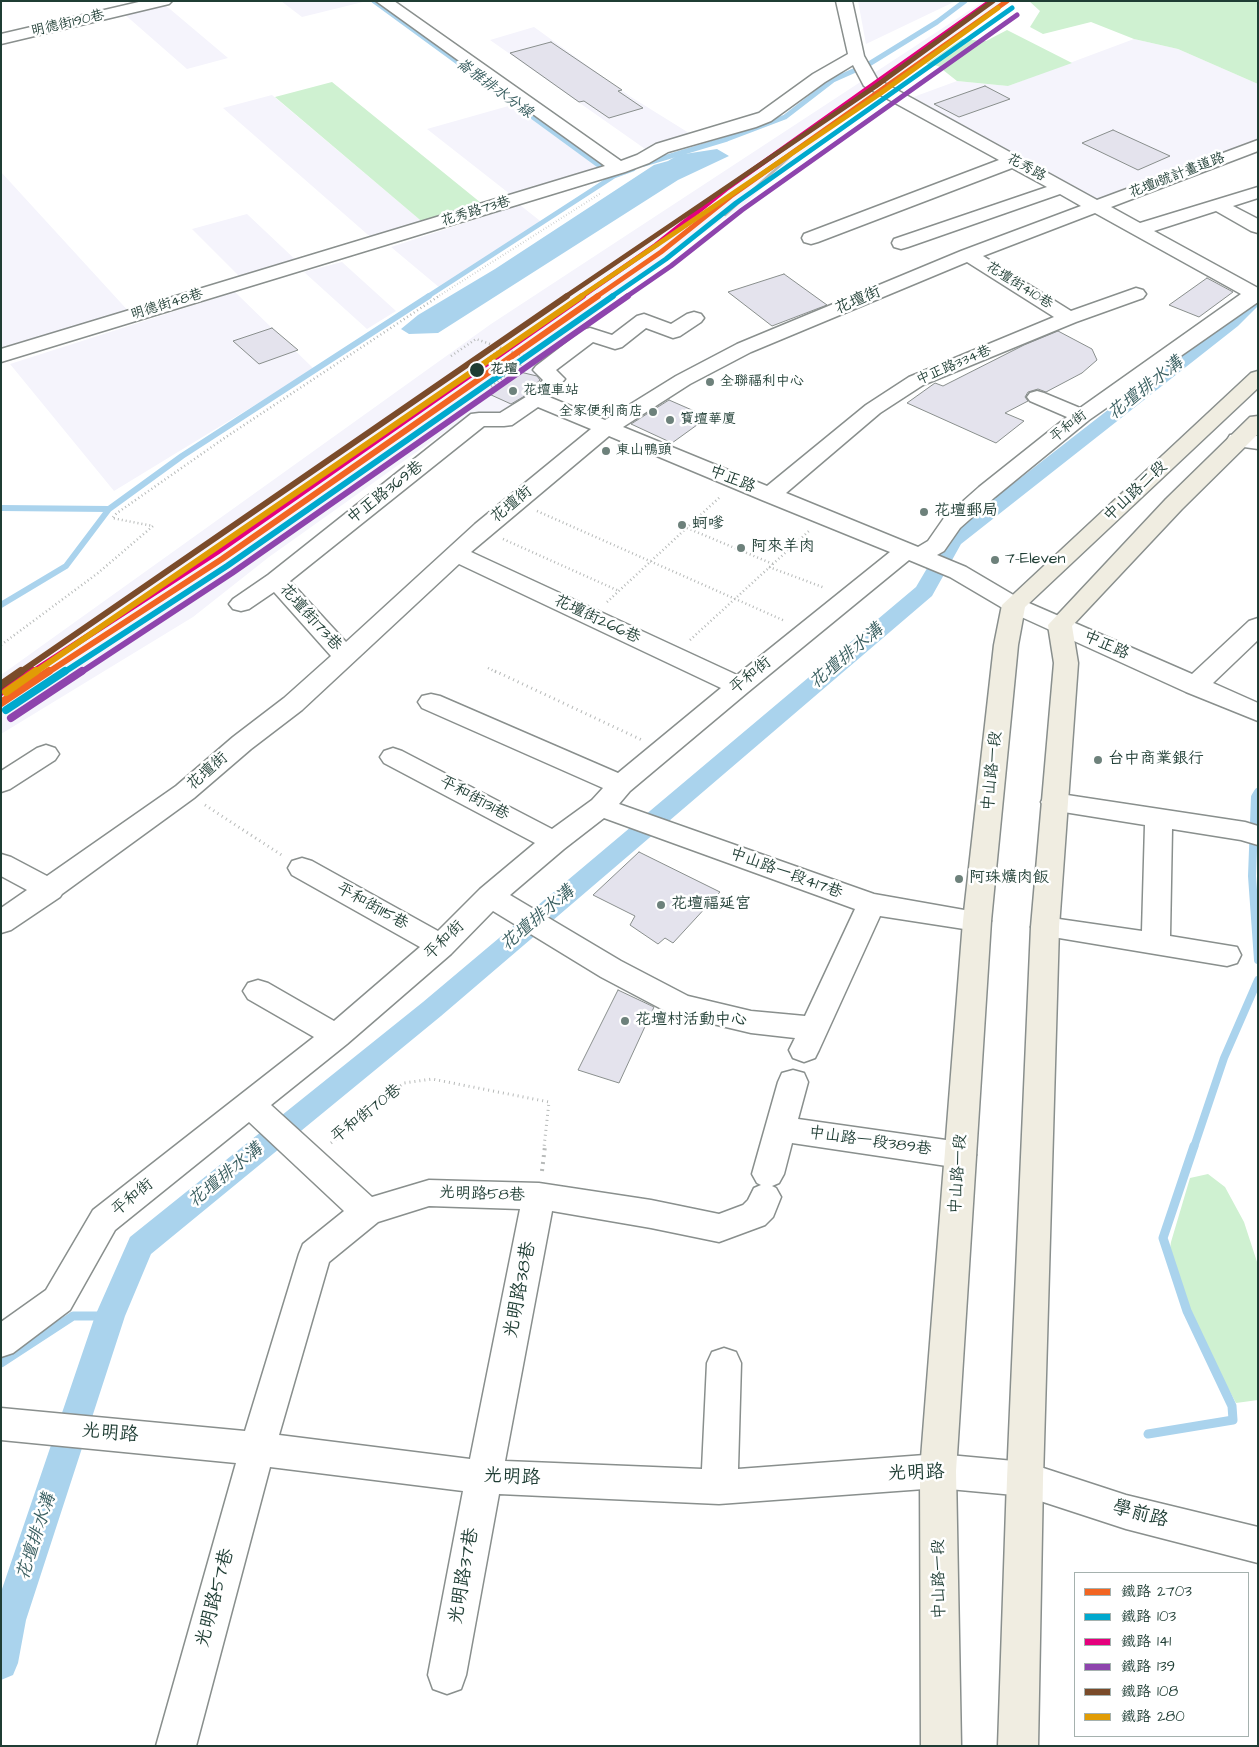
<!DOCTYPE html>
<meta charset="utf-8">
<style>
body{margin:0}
#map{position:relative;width:1259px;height:1747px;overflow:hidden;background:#fff;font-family:"Architects Daughter","LXGW WenKai TC",sans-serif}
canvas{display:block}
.frame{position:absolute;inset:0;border:2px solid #1f3d34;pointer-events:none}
.legend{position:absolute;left:1074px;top:1572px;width:175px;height:165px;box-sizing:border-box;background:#fff;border:1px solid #a5b1ae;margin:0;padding:6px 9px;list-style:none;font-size:15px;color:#1f3d34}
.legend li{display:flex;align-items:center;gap:10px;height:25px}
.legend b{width:25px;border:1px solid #a5b1ae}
</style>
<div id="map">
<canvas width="1259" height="1747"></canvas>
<div class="frame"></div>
<ul class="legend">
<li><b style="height:6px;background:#f26522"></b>鐵路 2703</li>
<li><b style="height:6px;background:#00a9ce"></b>鐵路 103</li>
<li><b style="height:6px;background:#e5007d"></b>鐵路 141</li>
<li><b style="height:6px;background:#8e44ad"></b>鐵路 139</li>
<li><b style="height:6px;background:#7a4b2a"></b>鐵路 108</li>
<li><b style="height:6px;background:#e19c05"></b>鐵路 280</li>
</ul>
</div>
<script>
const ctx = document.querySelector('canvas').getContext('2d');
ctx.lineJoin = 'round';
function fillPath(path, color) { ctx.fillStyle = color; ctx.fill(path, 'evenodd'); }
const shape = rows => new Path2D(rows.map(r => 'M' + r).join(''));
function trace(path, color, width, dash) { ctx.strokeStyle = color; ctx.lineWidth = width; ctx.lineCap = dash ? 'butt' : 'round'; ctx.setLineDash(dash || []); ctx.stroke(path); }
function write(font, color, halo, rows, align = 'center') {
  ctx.font = font + ' "Architects Daughter","LXGW WenKai TC",sans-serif'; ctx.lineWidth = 5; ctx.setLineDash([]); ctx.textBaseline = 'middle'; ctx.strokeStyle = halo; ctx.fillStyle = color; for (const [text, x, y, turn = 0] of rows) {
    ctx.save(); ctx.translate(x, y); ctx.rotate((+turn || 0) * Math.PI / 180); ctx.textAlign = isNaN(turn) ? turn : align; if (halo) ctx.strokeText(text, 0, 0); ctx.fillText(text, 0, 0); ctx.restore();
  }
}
fillPath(shape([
 [281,1,367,1,302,17],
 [858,1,956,1,866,44],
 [984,1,1008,1,907,72,788,164,744,205,670,256,548,350,560,369,485,424,449,429,269,557,193,617,1,734,1,675,491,324],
 [164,4,228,58,187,69,123,13],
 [534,27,631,97,689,133,648,151,490,40],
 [1134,39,1178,49,1258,84,1258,147,1096,202,908,99,957,81,1008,86],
 [272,95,426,225,375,241,223,108],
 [512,105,603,171,515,198,427,129],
 [1,172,132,315,1,354],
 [520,205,544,224,440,288,391,247],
 [247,214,300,264,244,281,192,229],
 [342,262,396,311,367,329,304,272],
 [235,292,314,369,114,491,10,364]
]), '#f5f4fc');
fillPath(shape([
 [1029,1,1258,1,1258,84,1178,49,1134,39,1091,22,1043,34,1030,27,1040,11],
 [1007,30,1072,63,1008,86,957,81,938,66,926,64,962,39,986,41],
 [332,82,486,207,426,225,275,97],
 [1208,1174,1225,1187,1244,1222,1258,1265,1258,1400,1236,1403,1183,1306,1168,1262,1171,1242,1190,1178]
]), '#cff1d1');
fillPath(shape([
 [717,149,729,156,678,180,438,333,409,334,401,329,418,315,495,269,654,165,668,161,678,155]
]), '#aad3ed');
trace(shape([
 [374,1,608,172],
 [644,164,727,139,785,117,833,80,869,64,937,22,965,1],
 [427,297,614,176,633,169]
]), '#aad3ed', 5);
trace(shape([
 [1,508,109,509,182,456,429,296],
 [1,605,66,566,109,509]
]), '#aad3ed', 6);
trace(shape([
 [1258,792,1255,797,1252,876,1258,960],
 [1194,1147,1224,1058,1258,980]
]), '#aad3ed', 8);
trace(shape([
 [1,1363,73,1316,110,1316],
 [1148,1434,1233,1420,1232,1406,1187,1311,1163,1238,1194,1146]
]), '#aad3ed', 9);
fillPath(shape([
 [1258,291,1258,306,1238,326,961,544,932,596,441,1016,151,1254,125,1316,26,1620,18,1663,13,1675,1,1680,1,1592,95,1316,130,1237,423,1002,916,587,946,536,1226,318,1252,292,1258,291]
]), '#aad3ed');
const building = shape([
 [551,42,622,90,618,91,643,108,609,118,584,101,579,102,510,53,551,42],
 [985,86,1010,99,959,117,934,104,985,86],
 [1113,130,1170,156,1138,170,1082,143,1113,130],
 [784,274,827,305,772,326,728,292,784,274],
 [1207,278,1233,292,1199,317,1169,305,1207,278],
 [272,328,298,350,259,364,233,341,272,328],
 [1058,331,1092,349,1097,360,1082,373,1046,392,1038,389,1028,392,1025,397,1028,401,1005,413,1024,421,996,443,907,403,935,383,943,386,1024,345,1058,331],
 [520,372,537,376,540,380,529,390,531,391,528,394,511,404,489,394,520,372],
 [669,400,708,417,672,443,631,424,669,400],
 [639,852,720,892,673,943,665,938,658,944,630,925,635,916,593,895,639,852],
 [618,990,654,1007,619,1083,578,1070,618,990]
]);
fillPath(building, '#e4e3ed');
trace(building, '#898f8d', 1);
const minor = shape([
 [143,1,172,1,169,4,1,44,1,34,143,1],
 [376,1,394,1,621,161,637,155,656,144,759,113,813,74,848,54,836,1,852,1,864,56,877,79,1097,200,1258,140,1258,151,1111,207,1140,223,1258,187,1258,198,1233,206,1258,219,1258,233,1251,231,1216,211,1154,231,1258,288,1258,302,1089,420,995,497,960,528,944,551,937,555,966,567,1022,600,1192,674,1249,621,1258,618,1258,640,1213,683,1258,703,1258,721,1186,692,1006,610,950,577,909,560,748,692,630,791,619,804,874,894,987,914,991,921,987,928,977,931,880,916,819,1050,815,1058,804,1062,793,1058,789,1050,795,1038,751,1033,671,1014,601,977,493,911,451,954,347,1044,271,1105,372,1197,429,1180,539,1183,651,1200,719,1214,743,1205,748,1200,754,1188,761,1185,757,1183,752,1174,778,1082,782,1073,793,1070,804,1073,808,1082,798,1119,960,1142,971,1146,976,1155,971,1164,960,1168,792,1143,784,1174,779,1183,772,1186,776,1188,781,1197,773,1217,765,1225,719,1242,651,1228,552,1211,505,1461,702,1469,707,1363,712,1352,724,1348,736,1352,741,1363,738,1469,938,1454,1025,1462,1126,1495,1258,1527,1258,1563,1126,1529,1025,1496,938,1488,719,1504,499,1494,466,1675,461,1689,447,1694,433,1689,428,1675,463,1491,270,1467,196,1746,156,1746,236,1463,1,1440,1,1408,245,1431,299,1254,303,1244,344,1211,249,1122,115,1230,70,1310,13,1353,1,1357,1,1322,46,1290,93,1210,314,1037,248,999,243,991,248,983,258,980,268,983,334,1021,420,947,292,875,288,868,292,861,302,858,312,861,438,931,480,889,535,843,384,763,380,757,384,751,393,748,402,751,552,829,592,800,603,788,422,708,418,702,422,696,431,694,440,696,618,773,721,688,459,564,302,710,251,749,194,798,62,894,60,897,11,930,1,933,1,908,27,890,1,876,1,854,11,857,47,876,176,786,233,737,284,698,331,656,274,592,249,609,241,611,233,609,229,604,233,599,268,575,471,414,479,413,500,413,529,395,543,380,533,370,536,366,583,330,590,328,612,335,637,316,644,314,671,324,687,314,694,312,701,314,704,318,701,322,680,336,673,338,646,328,622,347,615,349,593,342,556,370,565,379,549,397,605,420,676,376,737,344,961,251,1081,206,1060,194,908,247,901,249,894,247,892,243,894,239,1047,187,1012,168,818,242,811,244,804,242,802,238,804,234,999,160,864,86,853,65,825,82,771,121,756,127,668,152,649,163,625,172,1,362,1,349,605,166,376,1],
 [1095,213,1241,294,1080,408,1044,393,1037,391,1030,393,1027,397,1030,401,1067,417,979,487,944,518,928,541,918,547,786,493,880,413,923,385,1076,322,1143,298,1146,294,1143,290,1136,288,1071,311,983,256,1095,213],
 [967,262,1054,317,909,377,866,405,767,486,623,427,690,384,751,352,967,262],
 [538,407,591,429,475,524,346,642,290,581,484,426,504,426,512,425,538,407],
 [609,436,762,500,890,552,737,675,471,552,609,436],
 [604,818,855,909,805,1016,751,1011,688,996,621,961,510,895,564,849,604,818],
 [429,1206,520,1209,470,1459,279,1435,329,1262,378,1222,429,1206],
 [1238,434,1258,436,1258,449,1230,445,1227,440,1230,435,1238,434],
 [46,745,55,748,59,754,55,760,10,789,1,792,1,771,37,748,46,745],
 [1054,793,1245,822,1258,826,1258,845,1241,840,1172,829,1170,936,1237,947,1241,955,1237,963,1227,966,1035,934,1031,927,1035,920,1045,917,1142,931,1145,825,1045,809,1041,802,1045,795,1054,793]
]);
const major = shape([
 [1258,371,1258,388,1025,607,1018,645,991,921,956,1471,961,1746,921,1746,920,1471,963,921,994,645,1002,605,1251,373,1258,371],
 [1258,416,1258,434,1182,509,1072,626,1078,663,1059,927,1043,1479,1038,1746,998,1746,1007,1479,1031,927,1054,663,1048,625,1166,499,1250,417,1258,416]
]);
trace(minor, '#898f8d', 3);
trace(major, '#898f8d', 3);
trace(shape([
 [437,297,601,193]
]), '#b6b9b8', 2, [0.5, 2.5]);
trace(shape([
 [451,356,476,339,529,358],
 [481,364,502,348],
 [496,390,490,387,523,363],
 [537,511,785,621],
 [687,528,773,564],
 [503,539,619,591],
 [769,567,825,588],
 [607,602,721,496],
 [690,640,809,531],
 [1,645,98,573,153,526,112,518,117,513,226,437,439,296],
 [488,668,498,673]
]), '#b6b9b8', 2.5, [1, 3]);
trace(shape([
 [495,671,642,740],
 [205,805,283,856],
 [331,1143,404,1083,432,1079,549,1102,544,1147]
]), '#b6b9b8', 3, [1, 4]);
trace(shape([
 [542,1171,545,1146]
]), '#b6b9b8', 4, [2, 5]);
fillPath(minor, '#fff');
fillPath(major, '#f0ede1');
trace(shape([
 [725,215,805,143]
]), '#b6b9b8', 2.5);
trace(shape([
 [596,297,661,252,731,196,1007,1]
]), '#f26522', 5);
trace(shape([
 [47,673,222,559,598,296]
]), '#f26522', 6);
trace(shape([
 [1,703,49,671]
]), '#f26522', 8);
trace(shape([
 [611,297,666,259,736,203,1012,8]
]), '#00a9ce', 5);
trace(shape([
 [63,673,227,566,613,296]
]), '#00a9ce', 6);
trace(shape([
 [6,710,65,671]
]), '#00a9ce', 8);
trace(shape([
 [581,297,656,245,726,189,991,1]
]), '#e5007d', 5);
trace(shape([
 [31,673,217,552,583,296]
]), '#e5007d', 6);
trace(shape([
 [1,692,33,671]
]), '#e5007d', 8);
trace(shape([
 [626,297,671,266,742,210,1017,15]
]), '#8e44ad', 5);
trace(shape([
 [80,673,232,573,628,296]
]), '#8e44ad', 6);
trace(shape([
 [11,718,82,671]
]), '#8e44ad', 8);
trace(shape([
 [565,297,876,86,993,1]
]), '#7a4b2a', 5);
trace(shape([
 [19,673,567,296]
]), '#7a4b2a', 6);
trace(shape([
 [1,685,21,671]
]), '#7a4b2a', 8);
trace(shape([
 [580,297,881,93,998,8]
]), '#e19c05', 5);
trace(shape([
 [34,673,582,296]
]), '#e19c05', 6);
trace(shape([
 [6,692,36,671]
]), '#e19c05', 8);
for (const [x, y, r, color] of [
 [477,370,8,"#1f3d34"],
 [710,382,5,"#6d817b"],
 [513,391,5,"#6d817b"],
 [653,412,5,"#6d817b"],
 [670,420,5,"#6d817b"],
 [606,451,5,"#6d817b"],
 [924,512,5,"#6d817b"],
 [682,525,5,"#6d817b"],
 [741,548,5,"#6d817b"],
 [995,560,5,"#6d817b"],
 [1098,760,5,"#6d817b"],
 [959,879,5,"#6d817b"],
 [661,905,5,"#6d817b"],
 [625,1021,5,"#6d817b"]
]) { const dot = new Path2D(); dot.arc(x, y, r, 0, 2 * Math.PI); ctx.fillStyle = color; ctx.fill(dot); trace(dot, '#fff', 2); }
write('14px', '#1f3d34', '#fff', [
 ["明德街190巷",68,24,-13],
 ["花秀路",1026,168,29],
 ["花壇11號計畫道路",1177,176,-21],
 ["花秀路73巷",476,212,-17],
 ["花壇街410巷",1019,286,32],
 ["明德街48巷",167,305,-17],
 ["中正路334巷",954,366,-23],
 ["平和街",1069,427,-38]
]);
write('bold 14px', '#1f3d34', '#fff', [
 ["花壇",490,370]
], 'left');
write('14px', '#1f3d34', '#fff', [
 ["全聯福利中心",720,382],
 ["花壇車站",523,391],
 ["全家便利商店",643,412,"right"],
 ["寶壇華廈",680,420],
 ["東山鴨頭",616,451]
], 'left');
write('italic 15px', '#395e60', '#fff', [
 ["崙雅排水分線",494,89,36]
]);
write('16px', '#1f3d34', '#fff', [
 ["花壇街",858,301,-23],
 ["中正路",732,480,22],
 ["中山路二段",1136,492,-43],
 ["中正路369巷",386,493,-38],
 ["花壇街",512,505,-39],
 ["花壇街173巷",310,618,48],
 ["花壇街266巷",597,620,25],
 ["中正路",1106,646,24],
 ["平和街",751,676,-39],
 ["中山路一段",993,771,-84],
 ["花壇街",208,772,-41],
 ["平和街131巷",474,799,28],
 ["中山路一段417巷",786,874,20],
 ["平和街115巷",372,907,29],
 ["平和街",445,941,-44],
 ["平和街70巷",367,1114,-38],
 ["中山路一段389巷",870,1142,8],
 ["中山路一段",959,1174,-86],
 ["光明路58巷",482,1195,2],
 ["平和街",133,1198,-39],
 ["中山路一段",940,1579,-91]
]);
write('16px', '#1f3d34', '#fff', [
 ["花壇郵局",934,512],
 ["蚵嗲",692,525],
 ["阿來羊肉",751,548],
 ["7-Eleven",1005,560],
 ["台中商業銀行",1108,760],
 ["阿珠爌肉飯",969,879],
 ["花壇福延宮",671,905],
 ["花壇村活動中心",635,1021]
], 'left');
write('italic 18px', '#395e60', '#fff', [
 ["花壇排水溝",1146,389,-38],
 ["花壇排水溝",847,657,-40],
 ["花壇排水溝",538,919,-40],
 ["花壇排水溝",226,1176,-39],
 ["花壇排水溝",37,1537,-72]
]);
write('19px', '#1f3d34', '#fff', [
 ["光明路38巷",521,1290,-79],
 ["光明路",110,1434,5],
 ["光明路",916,1474,-2],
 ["光明路",512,1478,3],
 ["學前路",1140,1515,15],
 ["光明路37巷",465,1576,-80],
 ["光明路57巷",216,1598,-75]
]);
</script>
